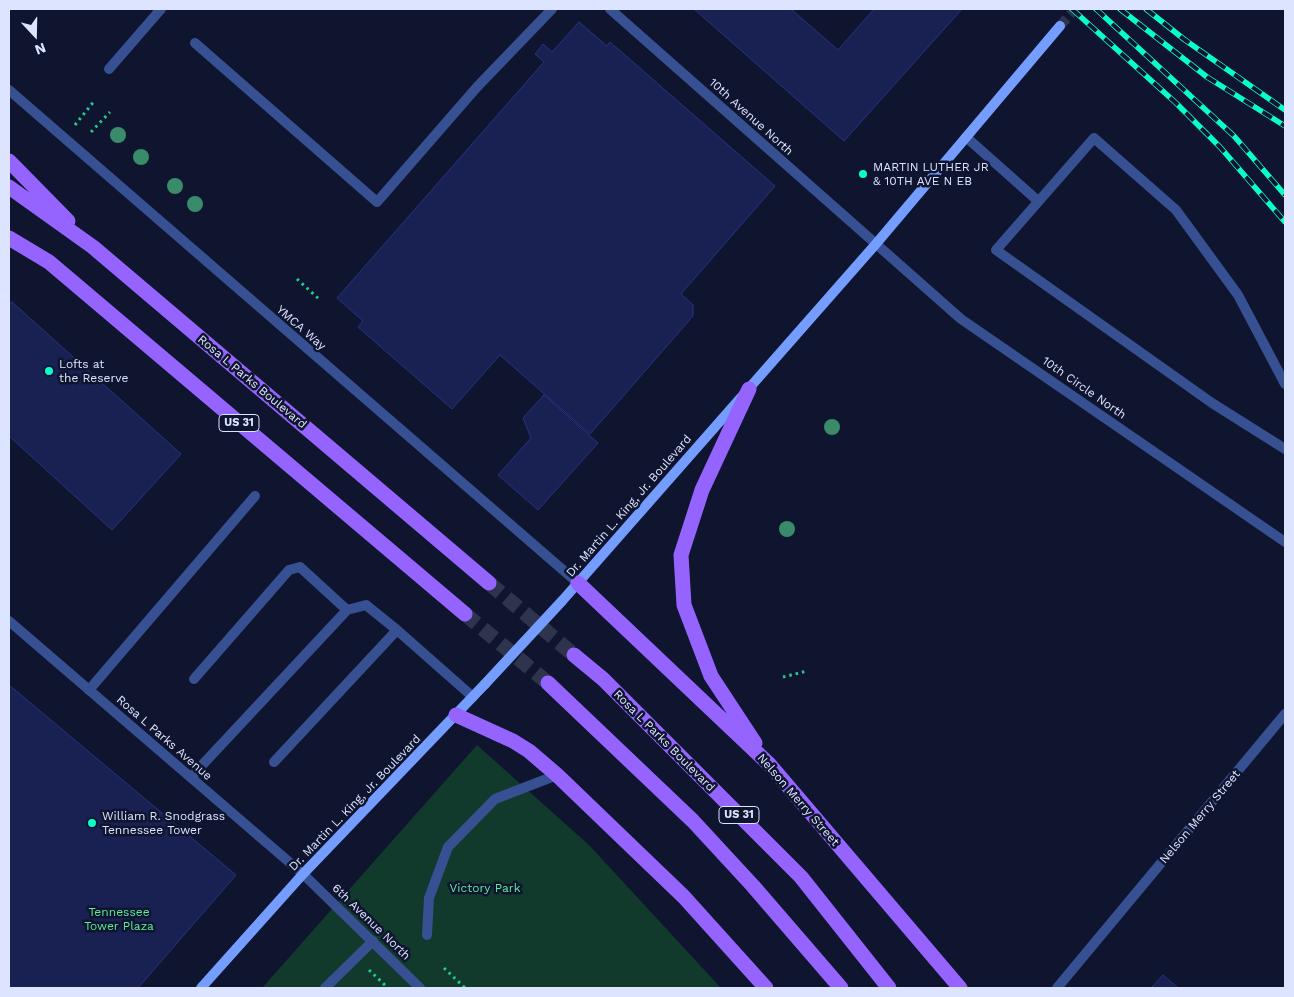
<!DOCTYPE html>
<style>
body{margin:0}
#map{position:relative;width:1294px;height:997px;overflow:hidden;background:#0f142f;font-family:"Work Sans",sans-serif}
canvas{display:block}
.frame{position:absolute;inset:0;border:10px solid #dde4ff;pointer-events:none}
.north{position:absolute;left:10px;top:10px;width:50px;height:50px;-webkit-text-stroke:4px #0f142f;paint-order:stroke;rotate:159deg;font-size:14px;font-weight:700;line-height:20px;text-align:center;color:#dde4ff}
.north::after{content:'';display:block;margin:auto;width:18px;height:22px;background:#dde4ff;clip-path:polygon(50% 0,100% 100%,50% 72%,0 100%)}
</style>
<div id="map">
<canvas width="1294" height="997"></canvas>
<div class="frame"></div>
<div class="north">N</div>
</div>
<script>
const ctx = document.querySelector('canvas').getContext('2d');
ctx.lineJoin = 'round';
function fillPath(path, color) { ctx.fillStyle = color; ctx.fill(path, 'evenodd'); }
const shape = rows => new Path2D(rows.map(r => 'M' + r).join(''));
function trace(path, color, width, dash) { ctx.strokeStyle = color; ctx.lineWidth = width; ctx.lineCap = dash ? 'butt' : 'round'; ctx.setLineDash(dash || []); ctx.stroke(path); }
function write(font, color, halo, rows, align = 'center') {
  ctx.font = font + ' "Work Sans",sans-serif'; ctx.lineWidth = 5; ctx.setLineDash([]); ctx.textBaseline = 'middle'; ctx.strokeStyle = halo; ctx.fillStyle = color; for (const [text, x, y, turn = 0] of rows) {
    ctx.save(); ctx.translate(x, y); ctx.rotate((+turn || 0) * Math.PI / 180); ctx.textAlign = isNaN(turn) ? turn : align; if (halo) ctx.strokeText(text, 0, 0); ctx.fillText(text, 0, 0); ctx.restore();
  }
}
fillPath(shape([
 [477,745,589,845,721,988,262,988]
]), '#123a2c');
const building = shape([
 [694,9,791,9,838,50,874,9,962,9,844,141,694,9],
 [579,22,607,46,610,42,775,186,681,294,693,305,693,316,590,434,500,355,452,409,358,327,363,321,337,298,544,62,535,54,543,44,552,52,579,22],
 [12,302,181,454,112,530,9,436,9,305,12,302],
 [544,395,598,443,538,510,498,475,531,438,523,418,544,395],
 [9,685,236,875,138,988,9,988,9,685],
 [1163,975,1178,988,1151,988,1163,975]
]);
fillPath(building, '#192052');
trace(building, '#293380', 1);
trace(shape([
 [1060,26,1075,9]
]), '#2e334e', 10, [10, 5]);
trace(shape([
 [489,583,574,655],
 [465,614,548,683]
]), '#2e334e', 15, [15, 8]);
trace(shape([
 [75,125,95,100],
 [91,132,110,112],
 [297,279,319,299],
 [783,677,807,671],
 [444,968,465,988],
 [369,970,388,988]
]), '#24cc8d', 3, [2.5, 4]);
trace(shape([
 [195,43,377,202,477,87,552,9],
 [109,69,161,9],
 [966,137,1038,201],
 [1285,384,1238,295,1176,210,1094,138,996,250,1212,403,1285,449],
 [194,679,289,570,300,567,347,610],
 [89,690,255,496],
 [274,762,397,630,473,697],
 [191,777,347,610,366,605,397,630],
 [427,935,429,898,448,847,495,799,557,775],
 [325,988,373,941]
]), '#365092', 10);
trace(shape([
 [303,874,420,988],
 [1057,988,1285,714]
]), '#365092', 10);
trace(shape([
 [610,9,961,319,1285,542],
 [9,90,578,583],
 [9,621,303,874]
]), '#365092', 10);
trace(shape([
 [562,601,875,245,1060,26],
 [201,988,303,874,485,684]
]), '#749dff', 10);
trace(shape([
 [9,161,68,221],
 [9,187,93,247,489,583],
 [9,238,49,262,465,614],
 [749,389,702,490,681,555,684,605,711,676,755,743],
 [578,583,770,765,960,988],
 [574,655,603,679,801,877,889,988],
 [548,683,693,821,753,886,841,988],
 [456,715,513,741,529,751,557,775,684,897,766,988]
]), '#9564ff', 15);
const rail = shape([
 [1072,9,1176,103,1220,147,1285,222],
 [1096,9,1234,136,1285,195],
 [1120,9,1207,77,1285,126],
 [1146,9,1185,40,1285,110]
]);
trace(rail, '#09ffca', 5.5);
trace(rail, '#0f142f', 4, [11]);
trace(shape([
 [485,684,562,601]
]), '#749dff', 10);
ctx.fillStyle = '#398b6a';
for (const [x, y] of [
 [118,135],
 [141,157],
 [175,186],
 [195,204],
 [832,427],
 [787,529]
]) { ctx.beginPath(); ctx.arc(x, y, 8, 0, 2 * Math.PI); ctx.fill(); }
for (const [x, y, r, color] of [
 [863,174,5,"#09ffca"],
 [49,371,5,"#09ffca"],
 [92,823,5,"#09ffca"]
]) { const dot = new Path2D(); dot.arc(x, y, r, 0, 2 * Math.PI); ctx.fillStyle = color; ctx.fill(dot); trace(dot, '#0f142f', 2); }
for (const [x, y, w] of [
 [239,423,40],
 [739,815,40]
]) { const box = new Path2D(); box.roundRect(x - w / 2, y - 8.5, w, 17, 4); ctx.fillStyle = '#0f142f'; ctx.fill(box); trace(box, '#dde4ff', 1); }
write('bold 11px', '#dde4ff', null, [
 ["US 31",239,423],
 ["US 31",739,815]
]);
write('12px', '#dde4ff', '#0f142f', [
 ["10th Avenue North",751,117,42],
 ["YMCA Way",301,328,41],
 ["Rosa L Parks Boulevard",252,382,40],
 ["10th Circle North",1084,388,35],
 ["Dr. Martin L. King, Jr. Boulevard",629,506,-49],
 ["Rosa L Parks Avenue",164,738,41],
 ["Rosa L Parks Boulevard",664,741,45],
 ["Nelson Merry Street",798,800,49],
 ["Dr. Martin L. King, Jr. Boulevard",355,803,-46],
 ["Nelson Merry Street",1200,817,-50],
 ["6th Avenue North",371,922,44]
]);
write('12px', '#dde4ff', '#0f142f', [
 ["MARTIN LUTHER JR",873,167],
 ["& 10TH AVE N EB",873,181],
 ["Lofts at",59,364],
 ["the Reserve",59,378],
 ["William R. Snodgrass",102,816],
 ["Tennessee Tower",102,830]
], 'left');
write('12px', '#5cec9b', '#0f142f', [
 ["Victory Park",485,888],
 ["Tennessee",119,912],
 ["Tower Plaza",119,926]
]);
</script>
